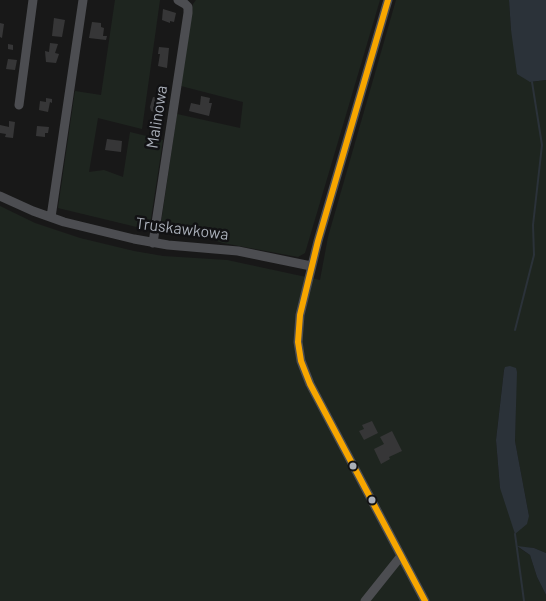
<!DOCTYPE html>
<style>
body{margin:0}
canvas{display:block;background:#181818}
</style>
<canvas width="546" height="601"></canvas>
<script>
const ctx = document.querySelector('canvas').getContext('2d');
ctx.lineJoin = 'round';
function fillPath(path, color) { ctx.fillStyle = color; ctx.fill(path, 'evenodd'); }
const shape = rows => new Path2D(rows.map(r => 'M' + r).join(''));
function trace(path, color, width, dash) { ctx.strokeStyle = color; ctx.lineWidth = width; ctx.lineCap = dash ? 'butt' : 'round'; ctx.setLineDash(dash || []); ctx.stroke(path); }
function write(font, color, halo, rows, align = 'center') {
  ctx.font = font + ' Barlow,sans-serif'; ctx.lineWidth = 5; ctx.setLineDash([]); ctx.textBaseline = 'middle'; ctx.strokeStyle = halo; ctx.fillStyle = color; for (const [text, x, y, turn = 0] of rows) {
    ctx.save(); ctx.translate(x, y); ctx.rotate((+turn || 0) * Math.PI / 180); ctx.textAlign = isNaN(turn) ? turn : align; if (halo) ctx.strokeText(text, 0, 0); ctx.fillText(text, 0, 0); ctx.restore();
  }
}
fillPath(shape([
 [115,0,160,0,142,129,98,118,89,172,104,170,123,177,130,132,163,140,150,225,145,229,58,208,75,91,101,95],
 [196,0,380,0,305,253,298,257,223,243,161,223,177,114,240,128,243,102,181,86,193,4],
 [396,0,509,0,511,30,532,82,546,80,546,553,534,548,518,547,530,555,537,577,546,595,546,601,0,601,0,206,35,223,80,238,134,251,163,256,227,260,320,280,328,237],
 [516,368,515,441,529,516,500,488,496,440,504,370]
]), '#1e251f');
fillPath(shape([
 [509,0,546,0,546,80,530,82,517,74,511,30],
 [510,366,516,368,517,372,515,441,529,516,527,524,515,534,500,488,496,440,504,370,505,367],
 [517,546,534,548,546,553,546,595,537,577,530,555]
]), '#2b3239');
trace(shape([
 [515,330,534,255,533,225,542,145,532,82],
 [515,534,524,601]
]), '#2b3239', 2);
fillPath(shape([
 [163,9,176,13,174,22,170,21,170,23,162,20],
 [54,18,65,20,62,37,52,36],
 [92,22,101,23,101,27,104,28,103,36,107,36,106,40,89,38],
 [0,23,4,24,2,38,0,37],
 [50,43,58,44,55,53,59,54,56,63,46,62,45,51,49,52],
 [8,44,13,45,13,50,8,49],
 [159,47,169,48,167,68,158,66,160,54,158,54],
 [8,59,17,60,15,70,6,69],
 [201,96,210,98,209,103,212,103,209,116,189,111,191,103,200,105],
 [153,97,163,99,160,113,151,111,150,107],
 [46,98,52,99,52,103,50,102,48,112,39,110,40,101,46,102],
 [9,121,15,122,13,138,5,137,6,134,0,133,0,125,9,127],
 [37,126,49,127,48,133,45,133,45,137,36,136],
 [107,139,122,141,121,152,105,150],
 [372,421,378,433,364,440,359,431,364,429,362,425],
 [392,431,402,451,389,457,390,459,381,464,374,449,384,444,380,437]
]), '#363637');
trace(shape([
 [388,0,318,241,300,315,298,342,301,361,310,384,425,601],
 [19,105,33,0],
 [0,196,33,211,64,222,134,239,168,245,238,251,311,266],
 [51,217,83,0],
 [153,243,188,13,188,7,185,4,178,0],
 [365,601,401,556]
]), '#4c4d51', 9);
trace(shape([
 [388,0,318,241,300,315,298,342,301,361,310,384,425,601]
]), '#f7a600', 6);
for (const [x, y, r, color] of [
 [353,466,4.5,"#a9aeb8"],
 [372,500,4.5,"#a9aeb8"]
]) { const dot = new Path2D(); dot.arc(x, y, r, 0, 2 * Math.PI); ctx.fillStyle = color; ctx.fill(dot); trace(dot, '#121214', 2); }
write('16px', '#a9aeb8', '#121214', [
 ["Malinowa",157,117,-81],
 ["Truskawkowa",182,229,7]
]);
</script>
